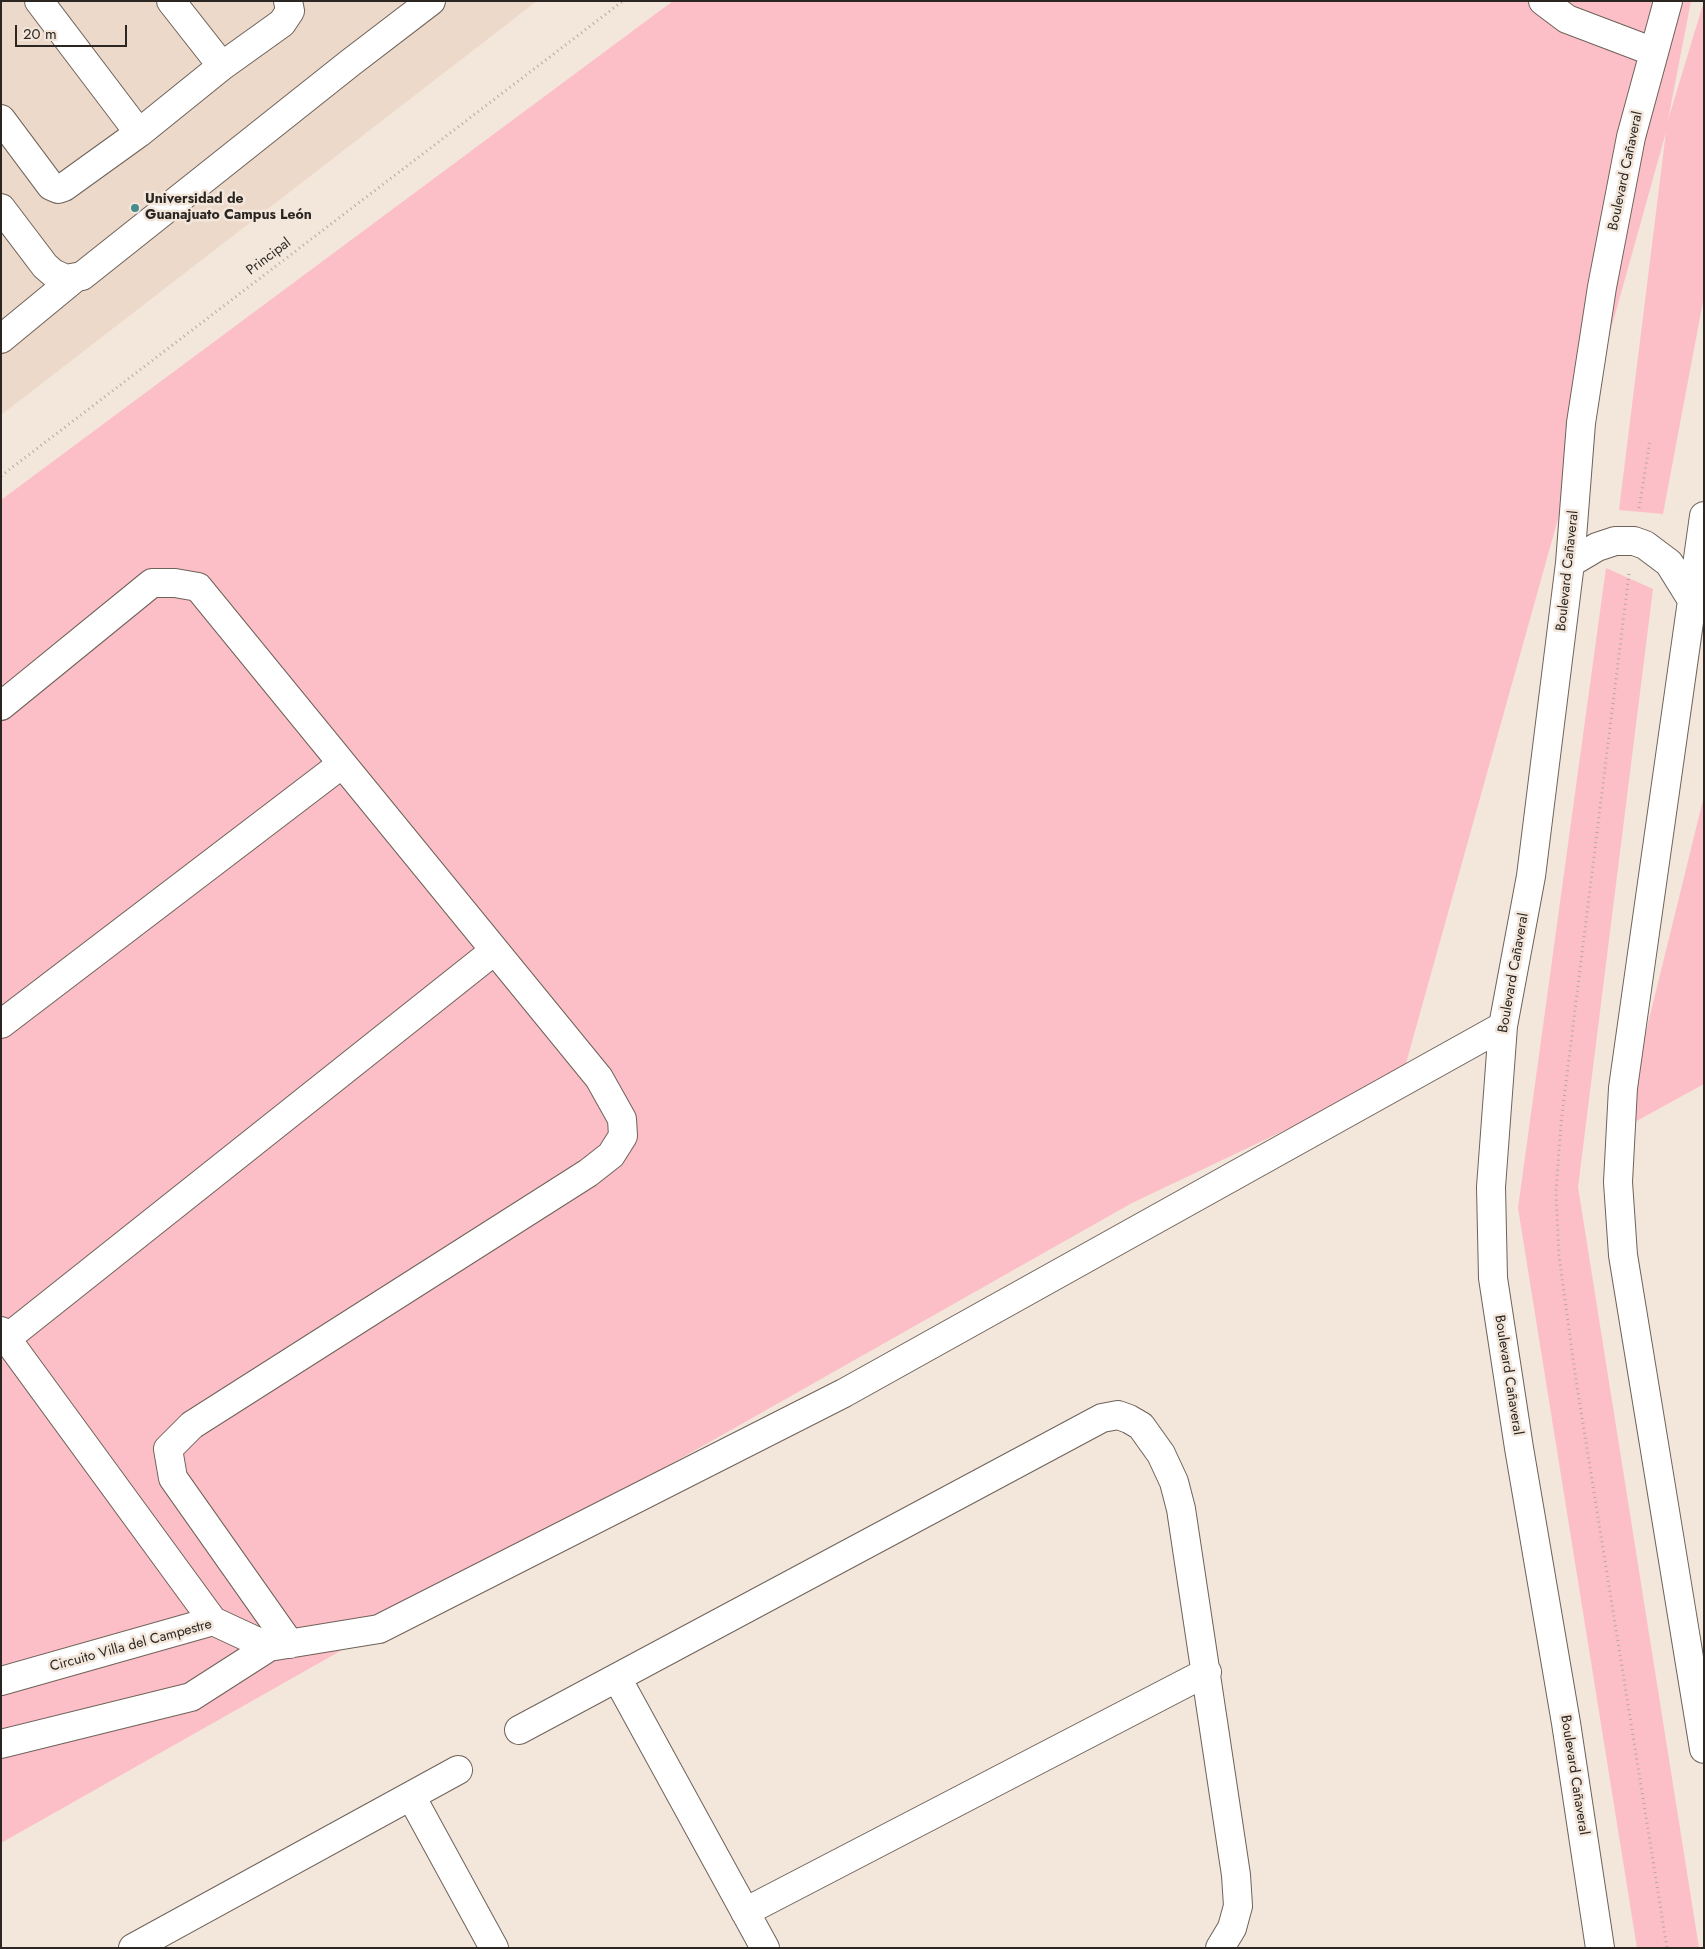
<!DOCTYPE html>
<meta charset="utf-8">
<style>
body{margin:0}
#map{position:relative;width:1705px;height:1949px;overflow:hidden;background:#f3e6db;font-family:Jost,sans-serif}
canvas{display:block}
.frame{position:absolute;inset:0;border:2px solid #2b2622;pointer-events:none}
.scale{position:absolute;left:15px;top:25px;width:112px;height:22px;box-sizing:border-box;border:2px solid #2b2622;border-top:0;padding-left:6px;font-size:15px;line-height:18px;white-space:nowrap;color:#2b2622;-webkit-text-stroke:4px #f3e6db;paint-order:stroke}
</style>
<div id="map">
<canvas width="1705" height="1949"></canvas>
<div class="frame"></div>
<div class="scale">20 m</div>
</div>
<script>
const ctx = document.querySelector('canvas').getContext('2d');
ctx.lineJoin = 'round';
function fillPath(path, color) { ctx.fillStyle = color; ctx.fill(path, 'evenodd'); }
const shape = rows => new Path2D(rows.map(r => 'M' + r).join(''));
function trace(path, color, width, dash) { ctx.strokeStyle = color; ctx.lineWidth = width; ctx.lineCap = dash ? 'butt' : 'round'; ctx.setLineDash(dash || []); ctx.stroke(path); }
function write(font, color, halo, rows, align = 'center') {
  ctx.font = font + ' Jost,sans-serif'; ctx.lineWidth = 5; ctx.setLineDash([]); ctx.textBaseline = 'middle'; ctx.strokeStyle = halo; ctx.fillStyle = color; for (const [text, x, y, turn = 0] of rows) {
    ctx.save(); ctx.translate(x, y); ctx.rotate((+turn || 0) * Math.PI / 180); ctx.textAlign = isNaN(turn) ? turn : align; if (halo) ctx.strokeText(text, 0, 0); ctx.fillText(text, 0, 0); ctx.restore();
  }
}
fillPath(shape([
 [1,1,537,1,1,415]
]), '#edd9ca');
fillPath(shape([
 [673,1,1691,1,1668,120,1704,1,1704,296,1663,514,1619,510,1666,132,1403,1074,1132,1203,1,1843,1,500],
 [1606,568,1653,589,1578,1187,1699,1948,1637,1948,1518,1208],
 [1704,796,1704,1084,1622,1129]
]), '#fcbfc7');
const minor = shape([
 [39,1,139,133],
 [171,1,222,66],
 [1543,1,1567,19,1654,52],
 [1,119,51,186,58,189,64,187,139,133,222,66,282,23,290,11,288,1],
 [1,208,45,266,53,273,66,279,82,276,350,63,431,1],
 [1,339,75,278],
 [1704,516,1623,1088,1618,1182,1623,1255,1704,1749],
 [1570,563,1597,547,1615,541,1634,541,1645,545,1669,563,1692,600],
 [1,706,152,583,175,583,198,587,599,1078,622,1119,623,1136,611,1155,588,1173,192,1425,168,1449,173,1478,290,1644],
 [1,1024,342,764],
 [1,1331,213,1621],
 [7,1338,494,951],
 [617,1678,765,1948],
 [1,1681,213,1621,269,1647],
 [519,1730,1102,1418,1118,1415,1129,1419,1141,1426,1161,1454,1174,1482,1181,1509,1236,1875,1238,1906,1232,1928,1220,1948],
 [1,1744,191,1697,269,1647,379,1629,844,1393,1503,1026],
 [411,1796,494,1948],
 [745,1912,1207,1672],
 [133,1948,458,1770],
 [1600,1948,1566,1723,1519,1448,1493,1278,1491,1187,1503,1026,1531,876,1570,563,1581,423,1602,287,1631,137,1668,1]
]);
trace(minor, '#6e6259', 30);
trace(shape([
 [1,476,623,1],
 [1639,508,1650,441],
 [1629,574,1561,1123,1556,1193,1559,1256,1576,1380,1667,1948]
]), '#b3a89f', 3, [1, 4]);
trace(minor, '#fff', 28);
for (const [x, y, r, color] of [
 [135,208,5,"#468d8d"]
]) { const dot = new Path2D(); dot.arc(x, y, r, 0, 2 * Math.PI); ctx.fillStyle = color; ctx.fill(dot); trace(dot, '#f3e6db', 2); }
write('14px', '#2b2622', '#f3e6db', [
 ["Boulevard Cañaveral",1626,171,-78],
 ["Principal",269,257,-37],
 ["Boulevard Cañaveral",1568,571,-84],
 ["Boulevard Cañaveral",1514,973,-80],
 ["Boulevard Cañaveral",1508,1375,81],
 ["Circuito Villa del Campestre",131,1646,-15],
 ["Boulevard Cañaveral",1574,1775,81]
]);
write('bold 14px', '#2b2622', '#f3e6db', [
 ["Universidad de",145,200],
 ["Guanajuato Campus León",145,216]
], 'left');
</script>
